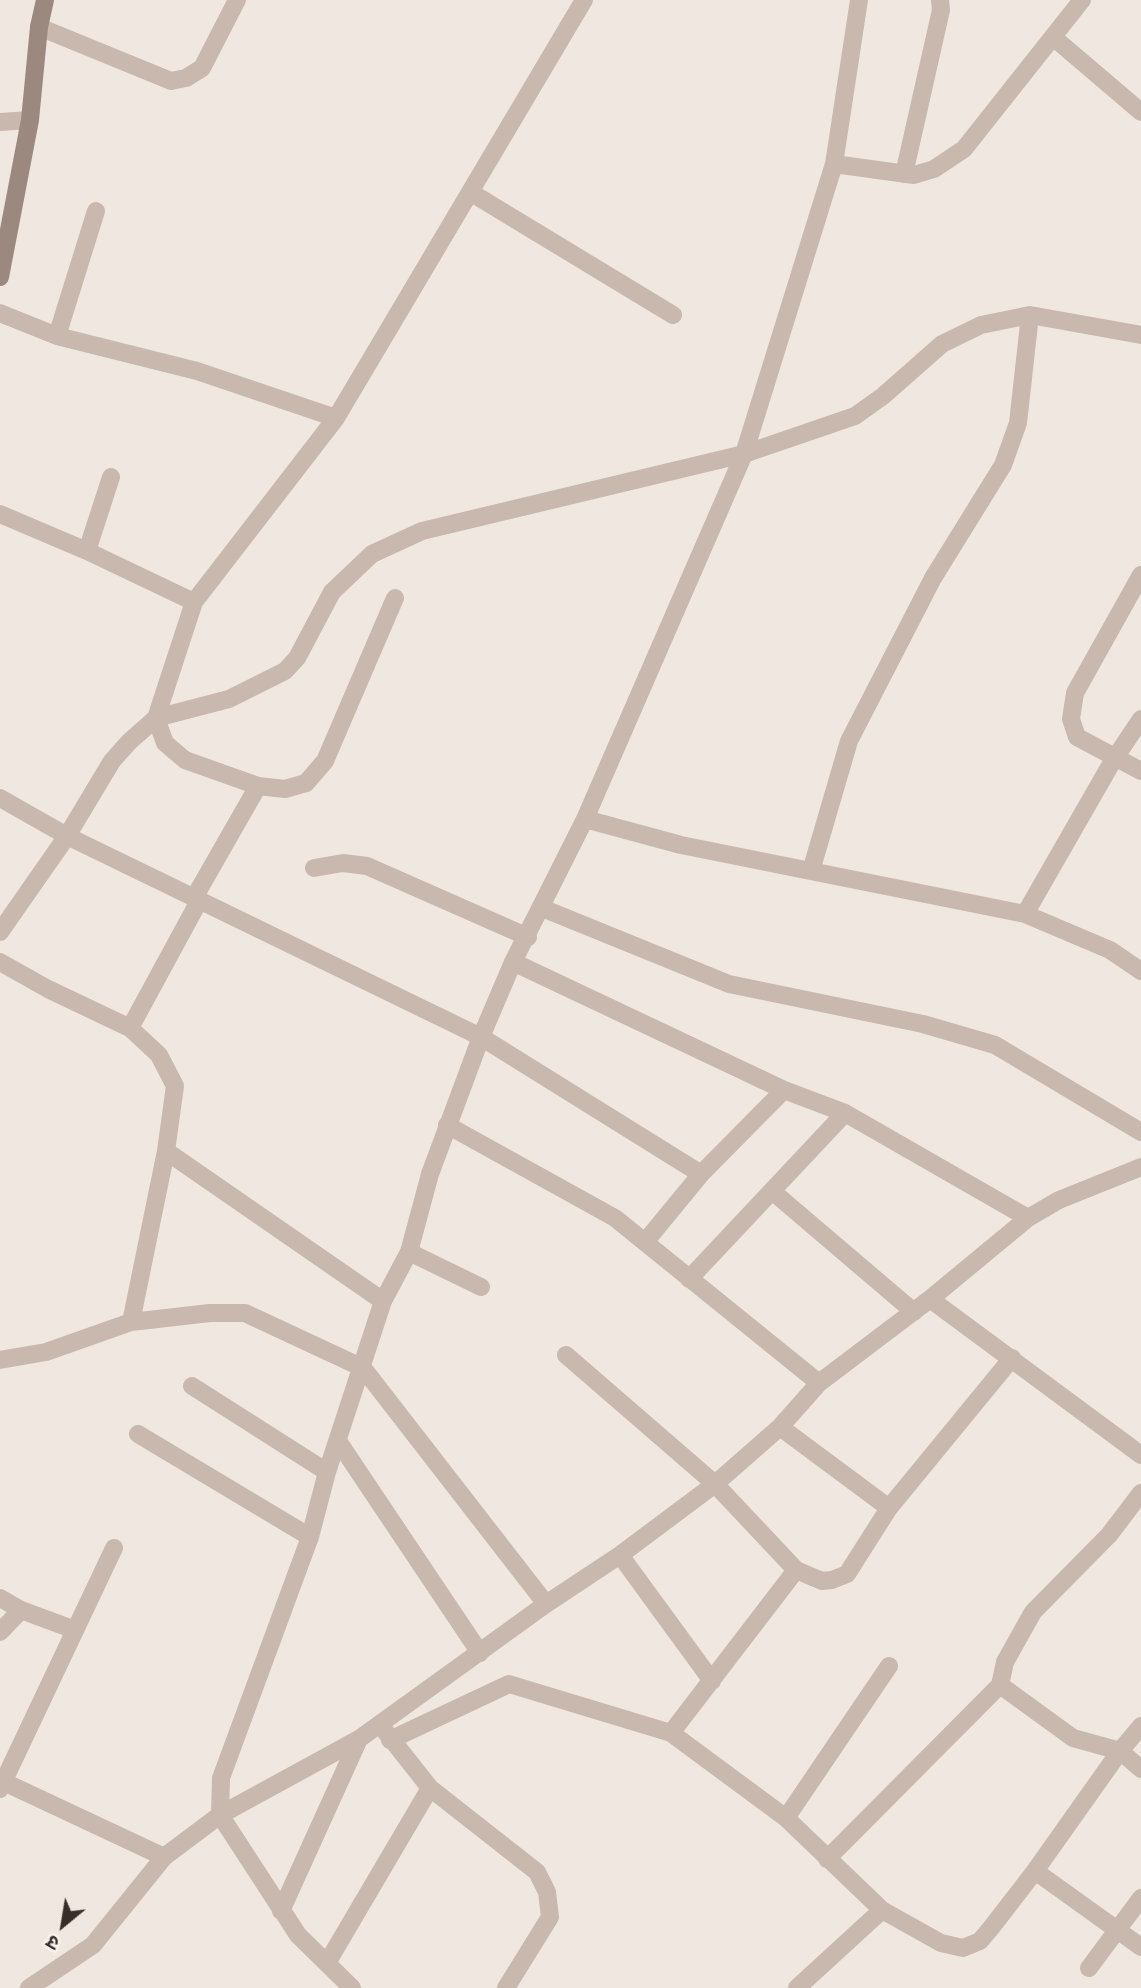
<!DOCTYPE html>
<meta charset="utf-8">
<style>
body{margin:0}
#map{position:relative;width:1141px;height:1988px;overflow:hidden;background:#f0e8e0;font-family:Mulish,"Noto Sans Devanagari",sans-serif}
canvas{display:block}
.north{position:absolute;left:28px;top:1890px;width:70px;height:70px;-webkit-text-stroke:5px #f8f2ec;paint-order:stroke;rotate:210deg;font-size:19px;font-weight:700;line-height:28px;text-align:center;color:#372e2b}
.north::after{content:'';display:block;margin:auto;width:24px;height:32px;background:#372e2b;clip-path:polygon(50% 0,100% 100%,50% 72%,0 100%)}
</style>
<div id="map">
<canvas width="1141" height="1988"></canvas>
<div class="north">उ</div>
</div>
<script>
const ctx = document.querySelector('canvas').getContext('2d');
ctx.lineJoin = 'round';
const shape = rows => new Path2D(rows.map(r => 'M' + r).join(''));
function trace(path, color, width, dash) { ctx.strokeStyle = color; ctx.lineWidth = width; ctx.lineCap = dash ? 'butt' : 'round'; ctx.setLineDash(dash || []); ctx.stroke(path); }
trace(shape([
 [39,27,171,81,186,78,202,68,237,0],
 [1053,37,1141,112],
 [0,122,30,120],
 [834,164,914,175,934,169,964,149,1082,0],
 [904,174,941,10,940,0],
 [470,192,673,315],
 [0,313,57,336,197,371,336,418],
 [57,336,96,211],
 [0,514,87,551,194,602],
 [87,551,111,477],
 [1141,575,1075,693,1071,719,1077,737,1141,771],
 [395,598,325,761,306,783,285,789,258,786,185,760,165,743,156,718,194,602,336,418,584,0],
 [0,798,67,836,481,1037,701,1174],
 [585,819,681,845,1025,914,1110,950,1141,971],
 [314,868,343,863,367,866,528,937],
 [811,871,849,741,933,578,1003,465,1018,423,1030,315],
 [194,898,258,786],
 [542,908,729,984,923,1024,995,1045,1141,1132],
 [1025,914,1111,764,1141,719],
 [0,932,67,836,112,761,129,742,156,718,229,699,285,671,297,658,332,592,372,554,422,531,744,454,855,416,883,396,942,344,981,325,1030,315,1141,335],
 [0,962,48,989,130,1028,159,1055,175,1086,166,1151,131,1322],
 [513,962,784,1090,845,1113,1028,1218],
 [130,1028,199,901],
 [447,1125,615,1218,819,1383],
 [166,1151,383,1301],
 [772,1191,914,1312],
 [645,1242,701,1174,784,1090],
 [409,1252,481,1287],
 [689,1279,845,1113],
 [930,1299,1141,1455],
 [0,1360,46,1352,131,1322,210,1313,245,1313,363,1368,546,1604],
 [192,1386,327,1472],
 [780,1427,889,1508],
 [138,1434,310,1537],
 [338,1441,480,1653],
 [1141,1493,1109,1535,1033,1612,1005,1662,1000,1685,1073,1738,1120,1751,1141,1769],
 [620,1555,712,1681],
 [796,1570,822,1581,832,1580,847,1574,889,1508,1012,1358],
 [0,1598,21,1610,75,1630],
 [0,1632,21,1610],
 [385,1731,430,1788,537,1872,547,1892,550,1917,506,1988],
 [671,1733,786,1818,882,1910,941,1943,963,1948,980,1941,991,1928,1035,1871,1120,1751,1141,1726],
 [390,1740,509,1684,671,1733,796,1570,715,1484,566,1355],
 [4,1782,164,1857],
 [0,1789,114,1548],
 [786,1818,889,1666],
 [827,1859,1000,1685],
 [1035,1871,1141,1947],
 [281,1911,359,1739],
 [327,1963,430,1788],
 [1089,1968,1141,1898],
 [29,1988,93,1945,164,1857,220,1815,359,1739,546,1604,620,1555,715,1484,780,1427,819,1383,930,1299,1028,1218,1059,1200,1141,1167],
 [352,1988,298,1935,220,1815,221,1778,310,1537,327,1472,383,1301,409,1252,430,1174,481,1037,513,962,585,819,744,454,834,164,859,0],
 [797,1988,882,1910]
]), '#c8b8ad', 18);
trace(shape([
 [0,277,30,120,39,27,45,0]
]), '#9b887f', 18);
</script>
